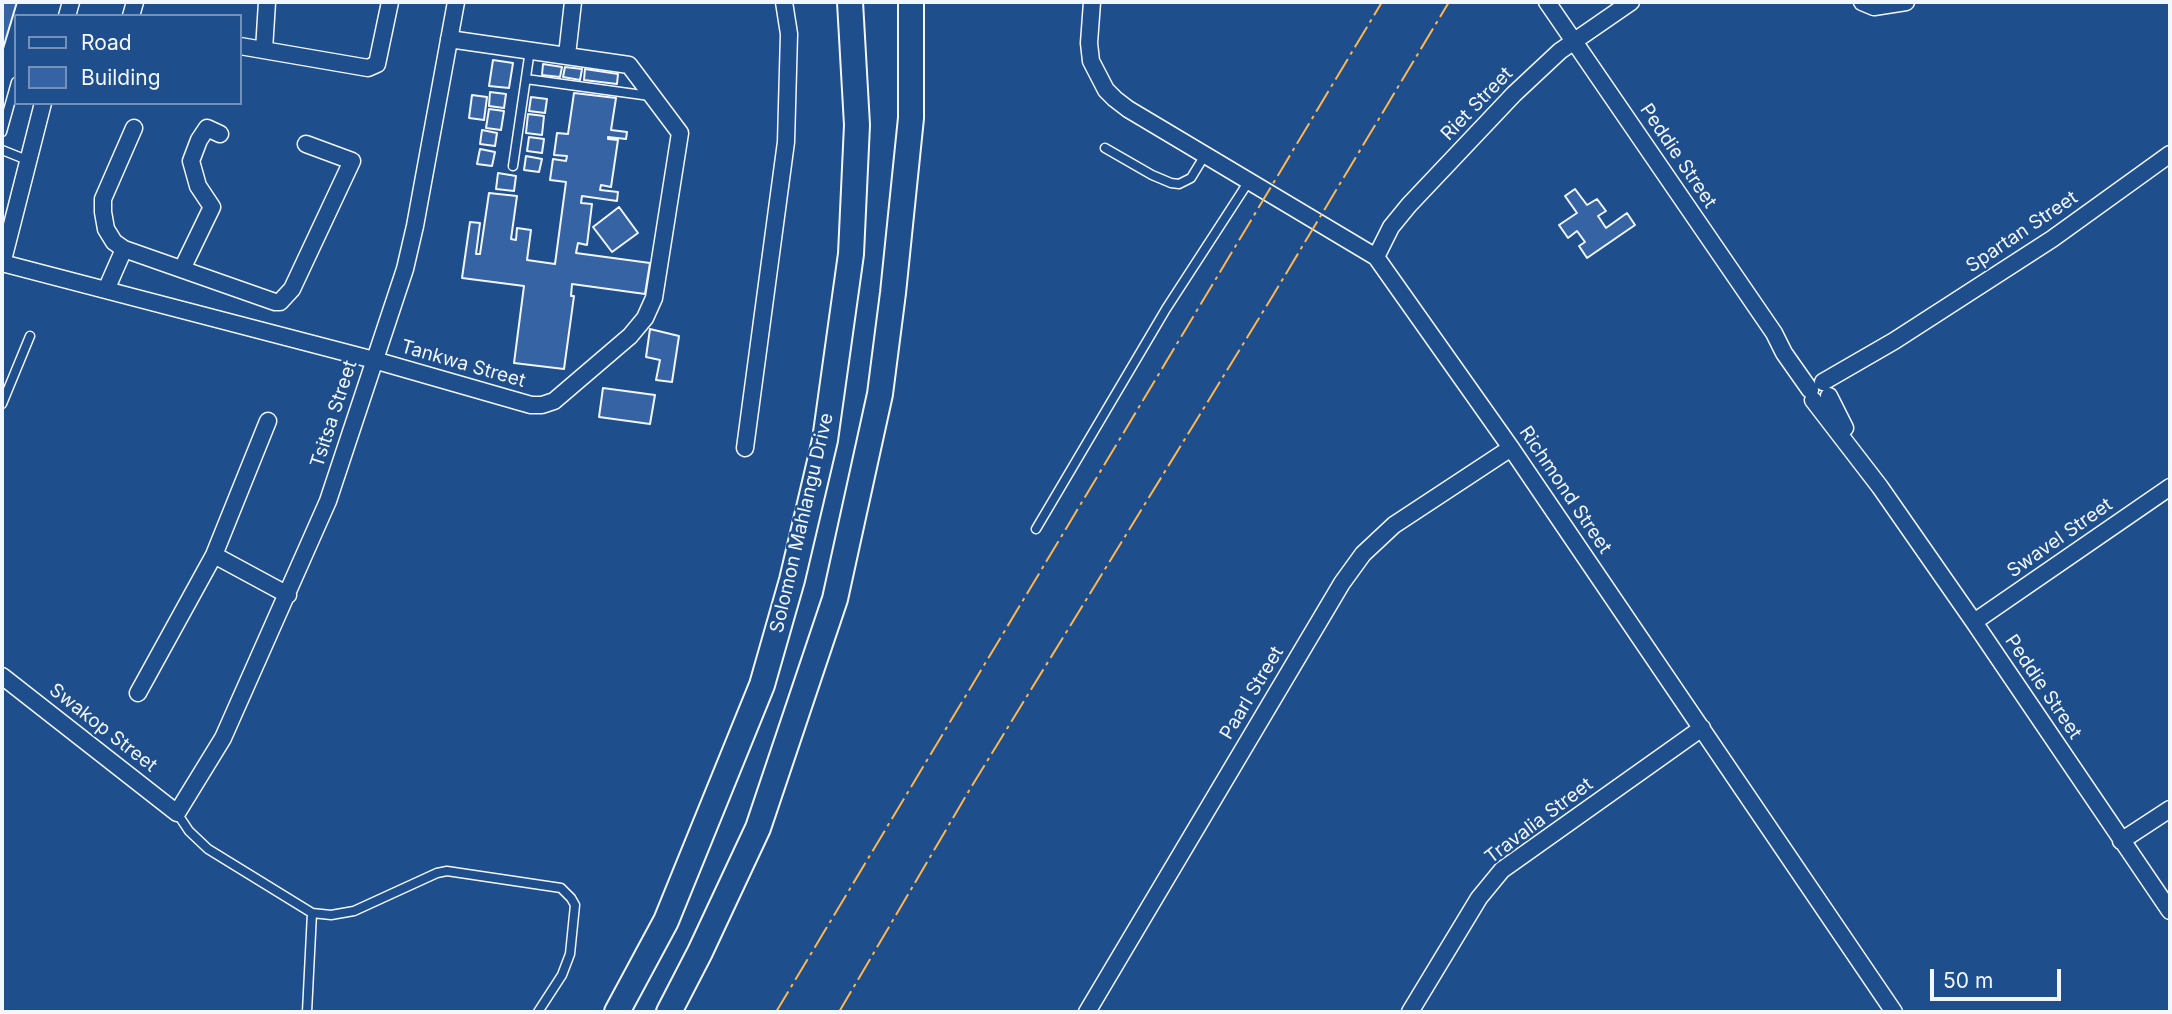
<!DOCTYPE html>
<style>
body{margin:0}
#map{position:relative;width:2172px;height:1014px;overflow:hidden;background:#1f4e8c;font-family:Inter,sans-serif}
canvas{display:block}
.frame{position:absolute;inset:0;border:4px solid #f2f6ff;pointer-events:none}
.legend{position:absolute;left:14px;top:14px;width:228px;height:91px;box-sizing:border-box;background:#1f4e8c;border:2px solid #7391ba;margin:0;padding:9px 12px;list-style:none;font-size:21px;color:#f2f6ff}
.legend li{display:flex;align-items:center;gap:14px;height:35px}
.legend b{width:35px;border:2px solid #7391ba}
.scale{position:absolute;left:1930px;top:969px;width:131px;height:32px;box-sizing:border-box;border:4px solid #f2f6ff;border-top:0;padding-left:9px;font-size:21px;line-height:24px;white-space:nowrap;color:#f2f6ff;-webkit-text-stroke:5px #1f4e8c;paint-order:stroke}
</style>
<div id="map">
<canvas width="2172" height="1014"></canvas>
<div class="frame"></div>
<ul class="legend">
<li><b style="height:9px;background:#1f4e8c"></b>Road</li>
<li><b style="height:19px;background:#3563a3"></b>Building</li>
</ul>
<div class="scale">50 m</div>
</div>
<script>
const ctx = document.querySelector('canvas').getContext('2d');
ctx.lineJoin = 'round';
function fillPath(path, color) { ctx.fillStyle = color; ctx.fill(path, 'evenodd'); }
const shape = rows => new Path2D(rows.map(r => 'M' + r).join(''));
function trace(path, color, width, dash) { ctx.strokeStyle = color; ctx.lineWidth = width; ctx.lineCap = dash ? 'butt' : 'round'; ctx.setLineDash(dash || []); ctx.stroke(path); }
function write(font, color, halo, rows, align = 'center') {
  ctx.font = font + ' Inter,sans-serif'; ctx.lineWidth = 5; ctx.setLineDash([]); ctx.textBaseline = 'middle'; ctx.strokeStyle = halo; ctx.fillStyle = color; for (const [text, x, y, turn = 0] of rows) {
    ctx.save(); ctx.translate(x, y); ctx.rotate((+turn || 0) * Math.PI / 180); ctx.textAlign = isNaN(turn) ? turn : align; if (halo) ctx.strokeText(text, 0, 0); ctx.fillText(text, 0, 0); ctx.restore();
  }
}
const building = shape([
 [2,2,17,2,2,52,2,2],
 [493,60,513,63,509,88,489,86,493,60],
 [543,64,562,67,560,77,542,75,543,64],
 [565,67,582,69,580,80,563,77,565,67],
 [585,69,618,74,617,84,584,80,585,69],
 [490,92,506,94,504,108,489,106,490,92],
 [574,93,616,98,611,130,627,132,626,139,608,137,608,139,618,140,611,187,601,185,600,190,618,192,617,201,582,196,581,203,592,204,587,245,578,243,576,253,650,263,645,294,572,284,571,296,574,296,564,369,514,363,524,286,462,278,470,222,480,223,476,254,480,254,489,193,517,196,511,239,516,240,517,228,531,230,527,260,555,264,566,182,550,180,553,159,566,161,567,156,554,155,557,133,568,134,574,93],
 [472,95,487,97,484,120,469,118,472,95],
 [531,97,547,99,545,113,529,111,531,97],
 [489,109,504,111,501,130,486,128,489,109],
 [528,114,544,116,542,135,526,133,528,114],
 [482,130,497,133,495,146,480,144,482,130],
 [529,137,544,139,542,153,527,151,529,137],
 [480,149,495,152,492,166,477,164,480,149],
 [526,156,542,159,539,172,524,170,526,156],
 [498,173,516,176,514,191,496,189,498,173],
 [1575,189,1587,205,1597,199,1606,211,1598,216,1606,228,1627,213,1635,225,1587,258,1579,246,1585,242,1577,231,1568,238,1559,225,1577,213,1565,196,1575,189],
 [619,207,638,233,612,252,593,227,619,207],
 [650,329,679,336,672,382,656,380,660,360,646,357,650,329],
 [603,388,655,395,650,424,599,417,603,388]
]);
fillPath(building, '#3563a3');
trace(building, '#f2f6ff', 2);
const service = shape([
 [526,79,650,96],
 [2,132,16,82],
 [1105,148,1152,175,1171,183,1179,184,1191,178,1205,155],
 [2,150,27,160],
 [513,166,530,50],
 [2,404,30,336],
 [1036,529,1166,309,1249,181],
 [177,813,189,831,208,849,312,913,331,915,354,911,437,873,447,871,561,888,571,898,575,905,570,954,562,975,538,1012],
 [307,1012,312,913]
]);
const minor = shape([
 [1092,2,1089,43,1091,61,1106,90,1115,99,1128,109,1376,257,1511,448,1894,1012],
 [1547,2,1774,333,1784,353,1810,390],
 [1862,2,1874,7,1906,2],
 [67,16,71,2],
 [131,16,135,2],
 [240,46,368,68,377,64,390,2],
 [264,50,267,2],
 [567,55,573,2],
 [134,128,103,199,103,212,106,229,114,242,124,249,275,302,280,302,292,289,352,161,306,144],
 [1376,257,1391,227,1409,205,1514,94,1560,51,1631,2],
 [2,263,374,360,531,405,542,405,554,401,630,336,645,318,654,298,680,133,629,65,449,39],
 [2,264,43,103],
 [182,269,212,207,198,186,191,161,199,140,207,128,220,134],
 [106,290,124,249],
 [1823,382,1894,341,2052,239,2170,154],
 [1829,396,1845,428],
 [1813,400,1880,487,1974,622,2170,911],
 [745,448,786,142,789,34,784,2],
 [214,555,268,421],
 [1974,622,2170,487],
 [2,676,177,813,223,738,328,501,405,269,415,226,456,2],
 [138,693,214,555,288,595],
 [2121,841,2170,809],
 [1087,1012,1342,583,1363,554,1394,525,1511,448],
 [1410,1012,1479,898,1502,870,1702,728]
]);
const primary = shape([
 [617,1012,666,921,762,685,792,580,825,440,851,254,857,125,850,2],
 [669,1012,700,952,758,828,835,599,880,394,893,293,911,118,911,2]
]);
trace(service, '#f2f6ff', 11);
trace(minor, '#f2f6ff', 19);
trace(primary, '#f2f6ff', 28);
trace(service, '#1f4e8c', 8);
trace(minor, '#1f4e8c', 16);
trace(primary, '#1f4e8c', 24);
trace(shape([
 [776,1012,1382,2],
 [839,1012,970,789,1272,297,1449,2]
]), '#ffb74d', 2, [24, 5, 3.5, 5]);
write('19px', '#f2f6ff', '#1f4e8c', [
 ["Riet Street",1477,104,-46],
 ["Peddie Street",1678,156,56],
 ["Spartan Street",2022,232,-34],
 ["Tankwa Street",463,364,16],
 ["Tsitsa Street",334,414,-72],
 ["Richmond Street",1565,490,56],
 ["Solomon Mahlangu Drive",802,523,-77],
 ["Swavel Street",2060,538,-35],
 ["Peddie Street",2043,687,56],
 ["Paarl Street",1252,693,-59],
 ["Swakop Street",103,728,38],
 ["Travalia Street",1539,821,-37]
]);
</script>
